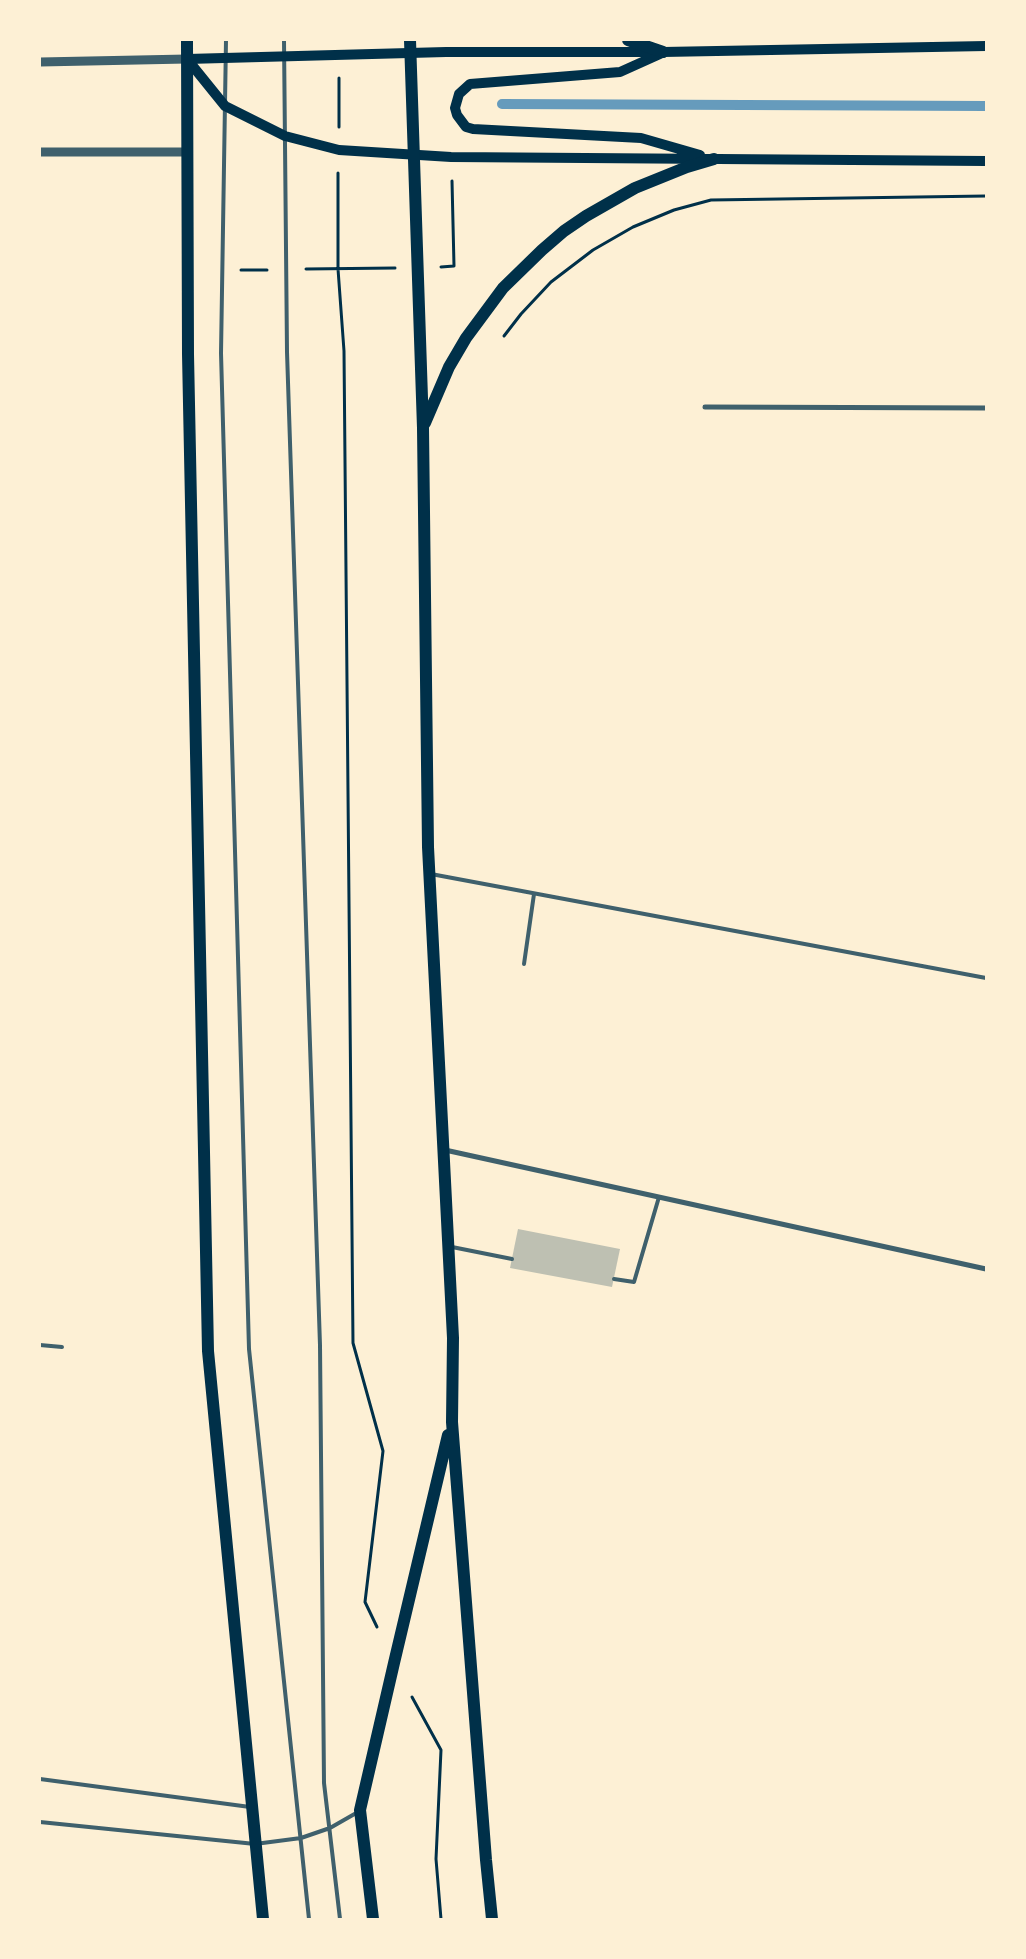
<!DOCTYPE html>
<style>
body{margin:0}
#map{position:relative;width:1026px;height:1959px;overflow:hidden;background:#fdf0d5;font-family:Montserrat,sans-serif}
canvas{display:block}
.frame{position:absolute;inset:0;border:41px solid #fdf0d5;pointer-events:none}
</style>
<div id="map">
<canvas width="1026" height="1959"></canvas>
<div class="frame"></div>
</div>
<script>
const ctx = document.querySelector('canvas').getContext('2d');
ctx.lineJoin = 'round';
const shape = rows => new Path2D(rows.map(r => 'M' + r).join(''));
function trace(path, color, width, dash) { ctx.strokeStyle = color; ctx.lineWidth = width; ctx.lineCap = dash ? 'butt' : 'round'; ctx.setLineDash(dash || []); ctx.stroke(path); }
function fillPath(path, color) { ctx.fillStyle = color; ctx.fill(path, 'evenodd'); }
trace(shape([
 [502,104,986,106]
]), '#669bbc', 10);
fillPath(shape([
 [518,1229,620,1249,612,1287,510,1268]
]), '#bec0b2');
trace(shape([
 [339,127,339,78],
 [338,173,338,269,344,351,353,1343,383,1451,365,1602,377,1627],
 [441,267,454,266,452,181],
 [306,269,395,268],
 [241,270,267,270],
 [504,336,521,314,551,282,593,250,633,227,674,210,711,200,986,196],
 [412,1697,441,1750,436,1859,441,1919]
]), '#003049', 3);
trace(shape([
 [226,40,221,353,249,1349,309,1919],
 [284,40,287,352,320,1345,324,1783,340,1919],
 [431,874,986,978],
 [524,964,534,894],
 [452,1247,512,1259],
 [614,1279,634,1282,659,1197],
 [40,1345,62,1347],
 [40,1779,250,1807],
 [40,1822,255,1844,301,1838,330,1828,358,1812]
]), '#3f606c', 4);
trace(shape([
 [705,407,986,408],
 [445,1150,986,1269]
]), '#3f606c', 5);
trace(shape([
 [40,62,187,59],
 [40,152,188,152]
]), '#3f606c', 9);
trace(shape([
 [660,54,620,72,470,84,459,94,455,108,457,115,466,127,473,129,641,138,700,155],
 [187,59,225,106,285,136,339,150,451,157,986,161],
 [187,59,446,52,663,52,986,46]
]), '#003049', 10);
trace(shape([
 [187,40,188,354,208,1351,263,1919],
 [410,40,423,428,428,847,453,1338,452,1422,486,1860,492,1919],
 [628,40,663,52],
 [425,423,449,367,466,338,503,288,542,250,564,231,586,216,635,188,687,167,714,159],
 [373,1919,360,1810,394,1663,448,1435]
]), '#003049', 12);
</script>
